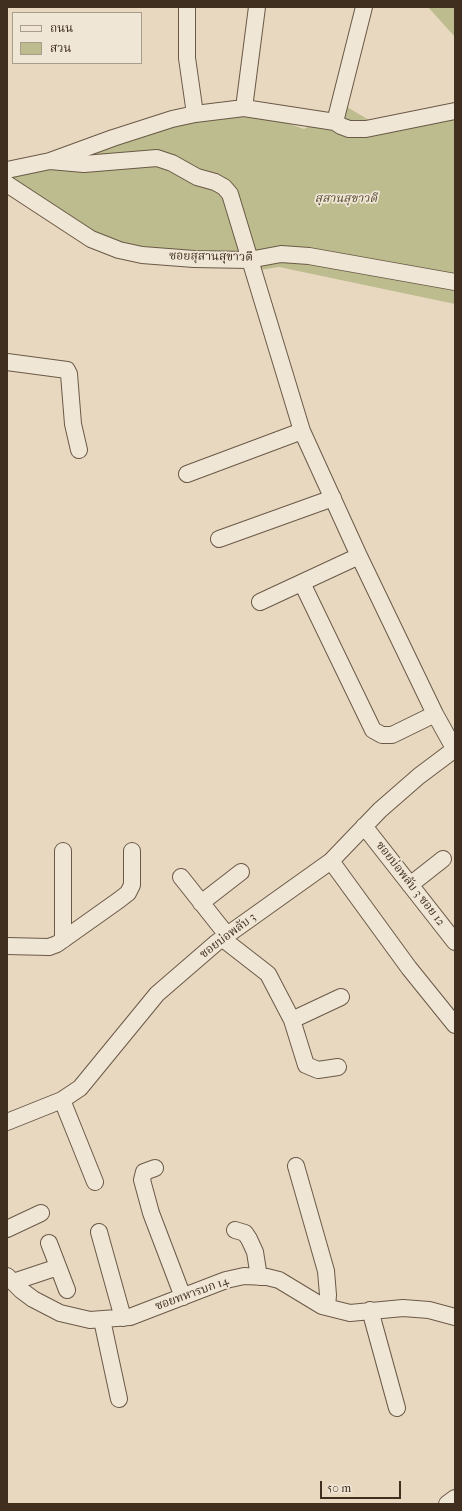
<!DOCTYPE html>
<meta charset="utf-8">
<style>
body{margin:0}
#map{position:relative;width:462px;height:1511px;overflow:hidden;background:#e8d8c0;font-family:"IM FELL French Canon","Noto Serif Thai",serif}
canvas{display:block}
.frame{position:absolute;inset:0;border:8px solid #402f1e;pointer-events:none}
.legend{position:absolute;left:12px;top:12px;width:130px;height:52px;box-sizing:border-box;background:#f0e6d6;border:1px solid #aa9d8c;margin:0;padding:5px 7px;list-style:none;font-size:12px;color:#402f1e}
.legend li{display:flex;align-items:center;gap:8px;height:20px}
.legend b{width:20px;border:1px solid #aa9d8c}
.scale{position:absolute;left:320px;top:1481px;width:81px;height:18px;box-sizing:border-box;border:2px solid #402f1e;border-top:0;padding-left:5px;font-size:12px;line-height:14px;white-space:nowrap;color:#402f1e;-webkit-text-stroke:3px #f0e6d6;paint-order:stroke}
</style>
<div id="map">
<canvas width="462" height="1511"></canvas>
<div class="frame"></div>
<ul class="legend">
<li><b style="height:5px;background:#f0e6d6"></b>ถนน</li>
<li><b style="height:11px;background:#bdbc8e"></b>สวน</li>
</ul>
<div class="scale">50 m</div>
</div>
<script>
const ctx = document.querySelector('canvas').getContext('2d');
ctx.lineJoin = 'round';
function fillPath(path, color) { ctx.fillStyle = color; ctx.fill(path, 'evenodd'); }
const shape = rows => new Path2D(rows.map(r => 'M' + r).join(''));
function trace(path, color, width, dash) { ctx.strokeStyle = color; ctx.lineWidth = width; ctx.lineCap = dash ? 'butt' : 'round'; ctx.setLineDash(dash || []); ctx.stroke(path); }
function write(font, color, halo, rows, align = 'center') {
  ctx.font = font + ' "IM FELL French Canon","Noto Serif Thai",serif'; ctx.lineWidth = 3.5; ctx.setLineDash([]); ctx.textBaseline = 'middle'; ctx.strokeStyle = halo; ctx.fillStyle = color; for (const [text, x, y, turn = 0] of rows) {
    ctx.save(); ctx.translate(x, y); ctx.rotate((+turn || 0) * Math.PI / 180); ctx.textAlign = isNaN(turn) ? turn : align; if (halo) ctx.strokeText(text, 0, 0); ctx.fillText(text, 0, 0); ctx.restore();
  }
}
fillPath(shape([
 [428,7,455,7,455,37],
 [347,107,386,130,455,113,455,304,279,267,260,270,119,250,7,177,118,141,244,108,304,129]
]), '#bdbc8e');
const minor = shape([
 [187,7,187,58,195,114],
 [244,108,257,7],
 [335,122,341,126,349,129,366,129,455,111],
 [50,161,84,164,157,158,172,163,197,177,215,182,224,187,230,194,302,431,359,556,435,714,455,750],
 [7,170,50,161,113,138,172,119,195,114,244,108,335,122,364,7],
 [7,184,91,239,119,250,142,255,194,259,249,260,281,254,309,256,455,282],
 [7,362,67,370,69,374,73,424,79,450],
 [187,474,302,431],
 [219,539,333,498],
 [302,583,373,730,382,735,392,735,435,714],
 [260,602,359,556],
 [364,826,455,942],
 [63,851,63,940],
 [331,861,409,968,455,1025],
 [181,877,227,935],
 [410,885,443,859],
 [201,903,241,872],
 [223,939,268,974,292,1020,306,1065,318,1070,338,1067],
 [7,946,49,947,57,944,119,900,128,893,132,885,132,851],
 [292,1020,341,997],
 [62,1100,95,1182],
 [7,1122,62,1100,80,1088,157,994,216,943,331,861,380,810,419,776,455,749],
 [296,1166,326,1271,328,1295,327,1307],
 [155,1168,144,1172,142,1180,151,1213,183,1297],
 [7,1229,41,1213],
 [235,1230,245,1233,249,1239,255,1252,259,1277],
 [99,1232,123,1318],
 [49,1243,67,1290],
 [7,1276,21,1290,33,1299,60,1313,90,1320,130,1317,226,1280,244,1276,267,1277,279,1280,322,1306,350,1313,403,1308,429,1310,455,1317],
 [13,1282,58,1267],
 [370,1310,397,1408],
 [102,1320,119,1399],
 [447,1504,455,1498]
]);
trace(minor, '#6a5946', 18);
trace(minor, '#f0e6d6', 16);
write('italic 12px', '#594b34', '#f0e6d6', [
 ["สุสานสุขาวดี",346,199]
]);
write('12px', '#402f1e', '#f0e6d6', [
 ["ซอยสุสานสุขาวดี",211,257,1],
 ["ซอยบ่อพลับ 3 ซอย 12",410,884,52],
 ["ซอยบ่อพลับ 3",228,936,-37],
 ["ซอยทหารบก 14",192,1294,-20]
]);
</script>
